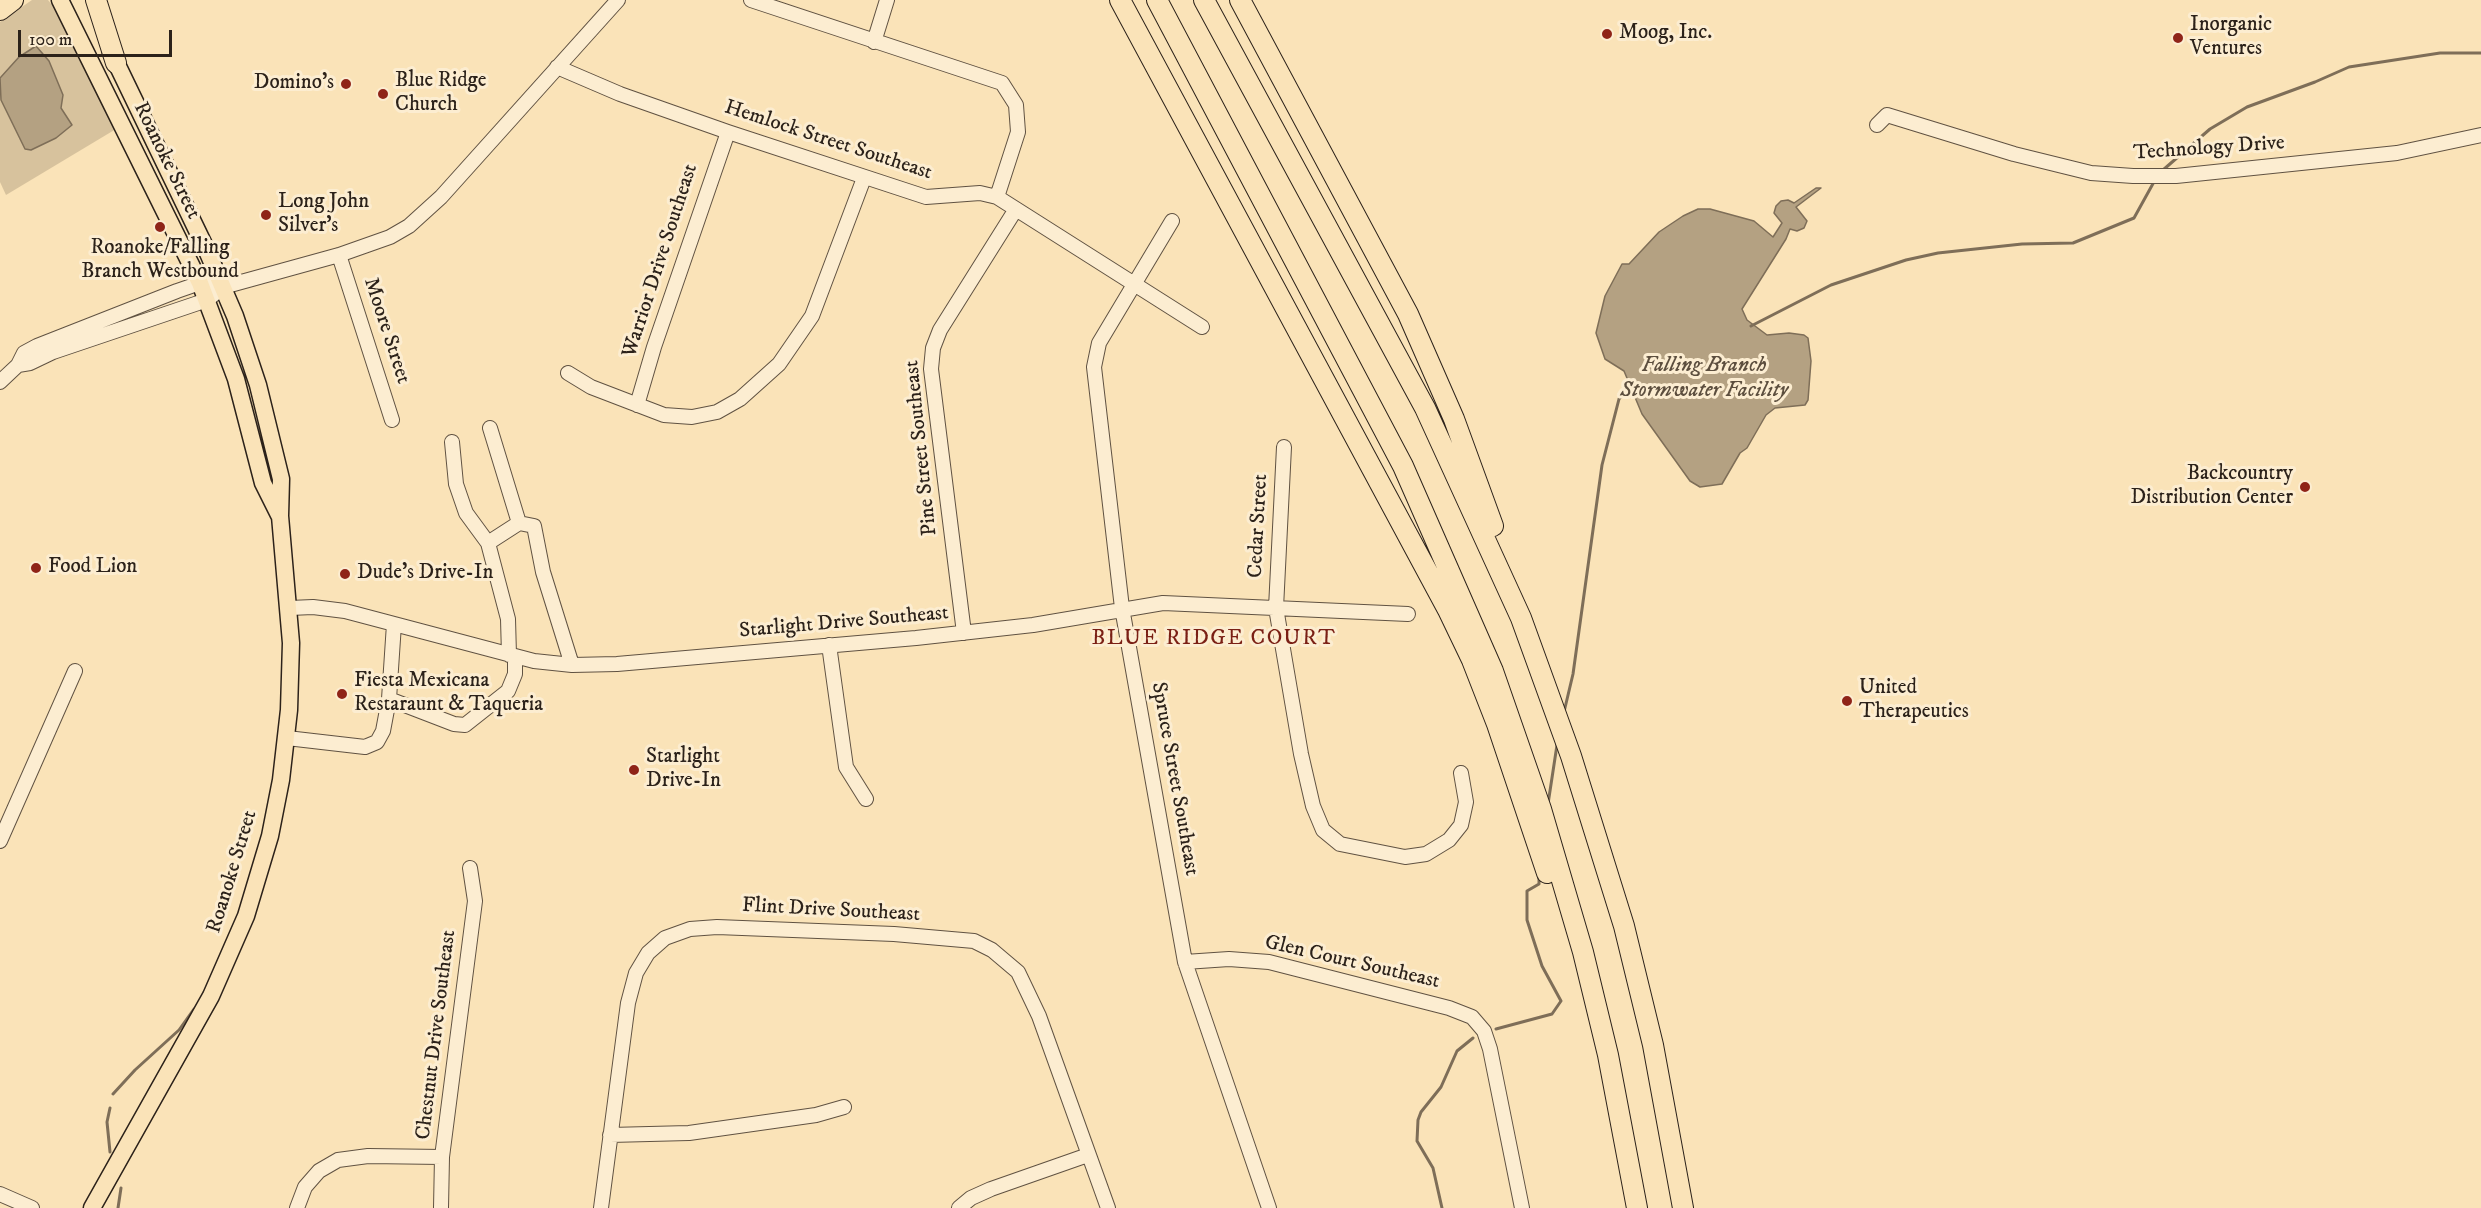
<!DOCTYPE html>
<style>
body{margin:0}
#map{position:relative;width:2481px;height:1208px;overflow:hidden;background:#fae3b8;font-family:"IM FELL DW Pica",serif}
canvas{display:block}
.scale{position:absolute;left:18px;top:30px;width:154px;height:27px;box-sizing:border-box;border:3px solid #2c221a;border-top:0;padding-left:8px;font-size:18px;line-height:21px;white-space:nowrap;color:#2c221a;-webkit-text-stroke:4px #fcedd1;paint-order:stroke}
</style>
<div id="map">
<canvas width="2481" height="1208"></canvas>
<div class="scale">100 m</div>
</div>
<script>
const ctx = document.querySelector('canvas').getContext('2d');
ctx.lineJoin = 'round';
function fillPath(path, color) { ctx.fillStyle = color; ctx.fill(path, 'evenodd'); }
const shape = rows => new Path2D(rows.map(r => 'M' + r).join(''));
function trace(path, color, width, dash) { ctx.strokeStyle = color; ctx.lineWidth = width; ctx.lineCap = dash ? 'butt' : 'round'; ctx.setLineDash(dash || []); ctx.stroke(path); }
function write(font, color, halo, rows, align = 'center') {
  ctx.font = font + ' "IM FELL DW Pica",serif'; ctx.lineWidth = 6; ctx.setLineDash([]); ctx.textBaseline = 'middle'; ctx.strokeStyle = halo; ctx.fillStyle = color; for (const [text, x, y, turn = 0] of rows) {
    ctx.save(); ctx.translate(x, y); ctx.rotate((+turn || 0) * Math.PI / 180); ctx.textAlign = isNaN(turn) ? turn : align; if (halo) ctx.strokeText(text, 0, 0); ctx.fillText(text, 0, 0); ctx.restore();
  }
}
fillPath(shape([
 [32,0,48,0,52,5,116,129,6,195,0,182,0,22]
]), '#d7c29d');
const water = shape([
 [36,46,49,61,63,95,61,108,72,125,56,138,31,150,25,149,1,100,0,78,19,57,36,46],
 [1816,188,1821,188,1796,207,1807,221,1804,228,1797,231,1790,229,1786,239,1742,309,1747,320,1767,335,1789,333,1804,335,1808,338,1811,361,1808,400,1805,405,1775,408,1766,415,1747,448,1740,453,1722,484,1700,487,1690,481,1642,414,1624,371,1605,359,1596,333,1605,296,1622,264,1629,264,1659,232,1683,216,1698,209,1710,209,1754,221,1773,237,1782,223,1774,213,1776,206,1781,201,1788,200,1794,203,1816,188]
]);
fillPath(water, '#b4a182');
trace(water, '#7e6e58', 1.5);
trace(shape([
 [2163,170,2210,129,2247,107,2315,82,2349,67,2440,53,2481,53],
 [1751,326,1831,285,1906,260,1938,253,2022,244,2073,243,2134,218,2155,180],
 [1564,712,1573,674,1602,465,1619,399,1630,384],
 [1548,804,1557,745],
 [1496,1029,1552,1014,1561,1001,1542,966,1527,920,1527,891,1539,884,1539,875],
 [113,1094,135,1070,179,1030,194,1009],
 [110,1152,107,1122,110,1108],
 [118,1208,121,1188],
 [1442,1208,1433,1168,1417,1141,1418,1120,1421,1112,1441,1087,1457,1051,1473,1038]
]), '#7e6e58', 3);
const minor = shape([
 [751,0,1002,83,1016,105,1018,132,997,197],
 [874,42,887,0],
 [557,67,620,94,728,132,926,197,980,193,997,197,1202,327],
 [1877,125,1887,115,2014,154,2091,173,2133,176,2176,176,2397,153,2481,135],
 [1172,221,1099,343,1094,367,1122,608,1185,962,1269,1208],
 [339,255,392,420],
 [18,365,30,363,53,352,207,300,223,287,339,255,390,237,409,226,441,197,618,0],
 [568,373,591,387,664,415,692,417,717,412,740,399,779,364,812,316,864,178],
 [0,382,18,365,24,353,37,346,177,291,200,283,209,285],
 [637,405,654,347,728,132],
 [490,428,519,523,534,526,543,572,572,665],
 [452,442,456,484,466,513,488,543,508,619,509,655],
 [1284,447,1276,608,1301,754,1313,806,1323,830,1340,844,1405,857,1426,854,1449,840,1461,825,1466,802,1461,773],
 [488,543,519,523],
 [290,608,313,607,345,611,534,661,572,665,617,664,916,638,1033,625,1163,603,1408,614],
 [964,633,931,369,933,348,940,330,1016,209],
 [829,645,846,767,866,799],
 [389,699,454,724,465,725,508,691,515,674,515,656],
 [287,738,365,747,377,742,383,731,389,699,394,624],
 [0,841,75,671],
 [1185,962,1229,959,1269,962,1449,1008,1472,1017,1484,1031,1490,1049,1522,1208],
 [610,1135,689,1133,816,1115,844,1107],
 [0,1194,32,1208],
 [297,1208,305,1187,319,1171,338,1160,368,1156,442,1157],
 [441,1208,442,1157,475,901,470,868],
 [601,1208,628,1003,636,973,648,953,665,938,690,929,717,927,894,934,974,941,992,950,1018,972,1039,1016,1108,1208],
 [959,1208,971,1198,991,1189,1088,1155]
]);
const major = shape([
 [60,0,200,283,236,379,263,483,279,515],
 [92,1208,211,996,246,916,270,836,281,780,289,710,291,643,280,516,281,479,258,385,235,316,208,253,111,52]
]);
const highway = shape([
 [96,0,116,63],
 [1120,0,1448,610,1472,660,1497,724,1547,873],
 [1157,0,1403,466,1493,671,1541,809,1583,952,1608,1055,1637,1208],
 [1204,0,1425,408,1521,618,1571,756,1624,926,1653,1045,1683,1208],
 [1240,0,1408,314,1454,419,1493,526],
 [0,10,13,0]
]);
trace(minor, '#605242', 16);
trace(major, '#2c221a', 19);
trace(highway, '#2c221a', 22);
trace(minor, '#fcedd1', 14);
trace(major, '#fae3b8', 16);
trace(highway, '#fae3b8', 20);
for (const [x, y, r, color] of [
 [1607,34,6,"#8f2418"],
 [2178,38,6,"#8f2418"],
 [346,84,6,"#8f2418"],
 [383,94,6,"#8f2418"],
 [266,215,6,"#8f2418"],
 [160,227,6,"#8f2418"],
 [2305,487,6,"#8f2418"],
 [36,568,6,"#8f2418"],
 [345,574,6,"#8f2418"],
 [342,694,6,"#8f2418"],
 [1847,701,6,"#8f2418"],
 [634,770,6,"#8f2418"]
]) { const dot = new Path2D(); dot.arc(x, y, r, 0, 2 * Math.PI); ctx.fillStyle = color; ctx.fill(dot); trace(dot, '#fcedd1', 2); }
write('21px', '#2c221a', '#fcedd1', [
 ["Inorganic",2190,26],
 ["Ventures",2190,50],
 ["Moog, Inc.",1619,34],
 ["Blue Ridge",395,82],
 ["Church",395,106],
 ["Domino's",334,84,"right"],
 ["Long John",278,203],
 ["Silver's",278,227],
 ["Roanoke/Falling",160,249,"center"],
 ["Branch Westbound",160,273,"center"],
 ["Backcountry",2293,475,"right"],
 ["Distribution Center",2293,499,"right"],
 ["Food Lion",48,568],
 ["Dude's Drive-In",357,574],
 ["Fiesta Mexicana",354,682],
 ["Restaraunt & Taqueria",354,706],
 ["United",1859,689],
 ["Therapeutics",1859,713],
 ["Starlight",646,758],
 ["Drive-In",646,782]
], 'left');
write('21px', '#2c221a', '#fcedd1', [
 ["Hemlock Street Southeast",828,141,18],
 ["Technology Drive",2209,149,-4],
 ["Roanoke Street",166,161,64],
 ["Warrior Drive Southeast",661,261,-72],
 ["Moore Street",386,331,72],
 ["Pine Street Southeast",922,448,-96],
 ["Cedar Street",1259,526,-87],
 ["Starlight Drive Southeast",844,623,-5],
 ["Spruce Street Southeast",1174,779,80],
 ["Roanoke Street",233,872,-73],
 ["Flint Drive Southeast",831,911,3],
 ["Glen Court Southeast",1352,963,13],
 ["Chestnut Drive Southeast",437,1035,-83]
]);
write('italic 22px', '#5c4e3e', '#fcedd1', [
 ["Falling Branch",1704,366],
 ["Stormwater Facility",1704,391]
]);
ctx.letterSpacing = '1.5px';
write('22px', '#7a1f14', '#fcedd1', [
 ["BLUE RIDGE COURT",1214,639]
]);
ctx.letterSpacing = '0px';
</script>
